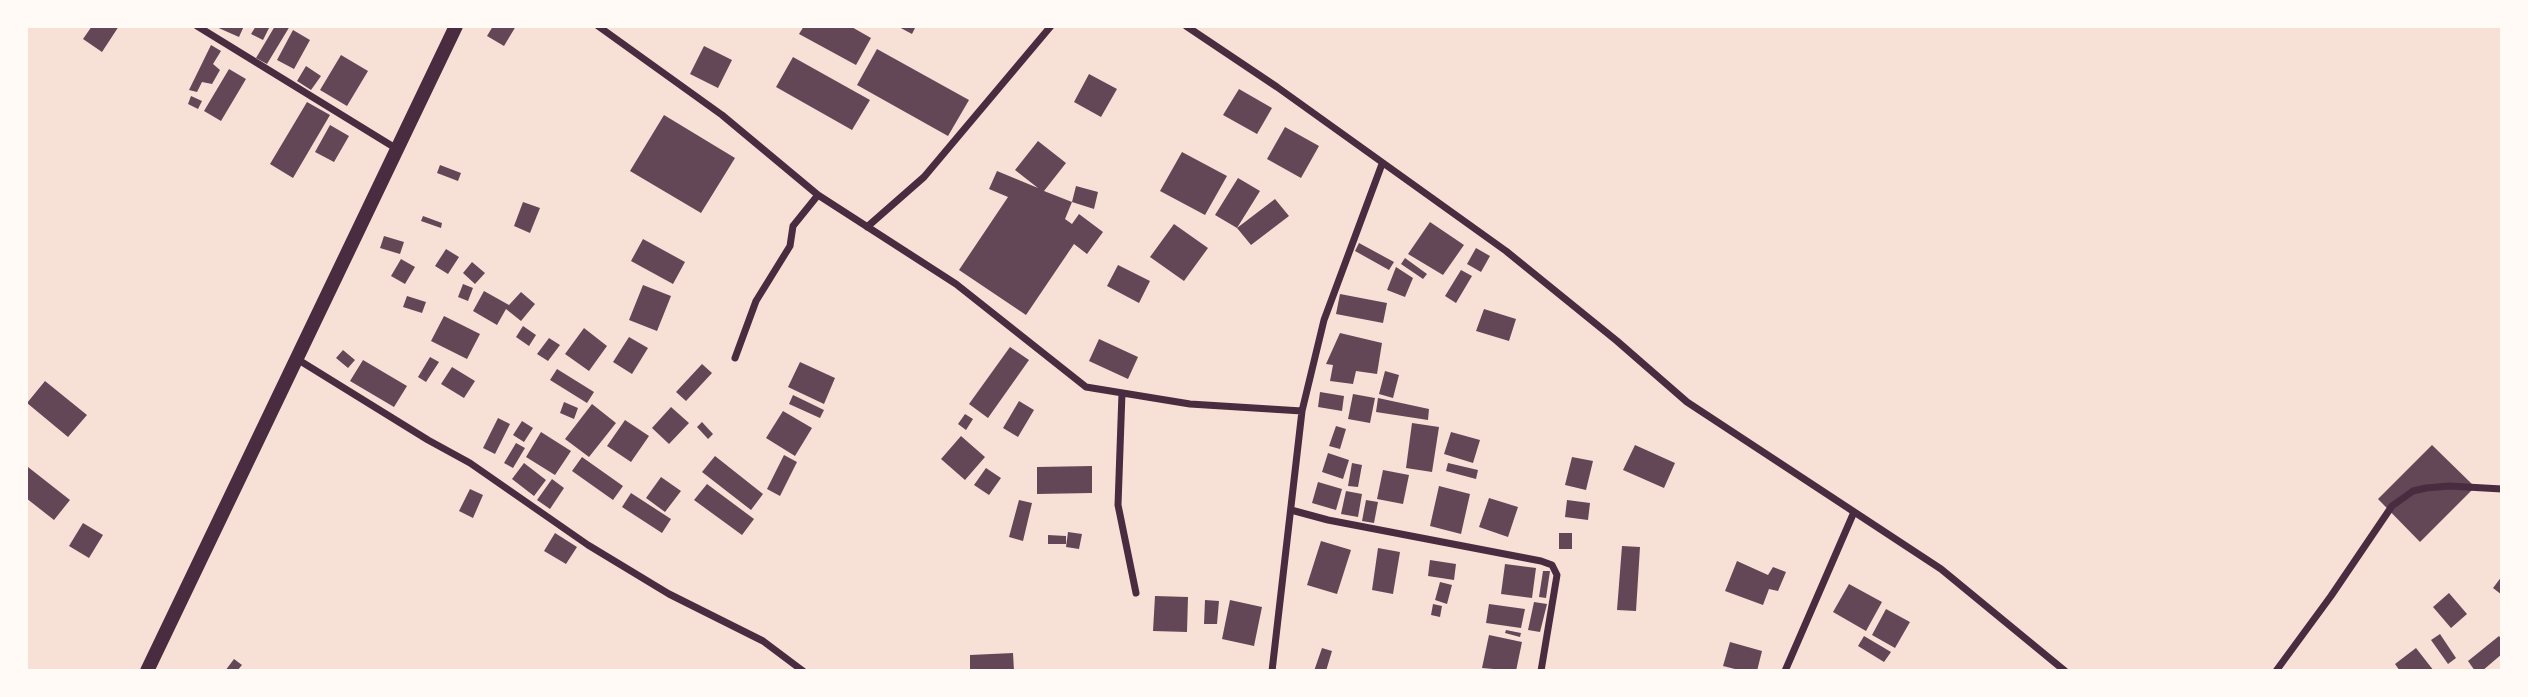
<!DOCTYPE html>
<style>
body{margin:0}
#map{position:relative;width:2528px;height:697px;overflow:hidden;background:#f7e1d7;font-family:Roboto,sans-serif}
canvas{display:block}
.frame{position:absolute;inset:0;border:28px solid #fffaf5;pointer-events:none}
</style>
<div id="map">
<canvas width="2528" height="697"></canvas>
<div class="frame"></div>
</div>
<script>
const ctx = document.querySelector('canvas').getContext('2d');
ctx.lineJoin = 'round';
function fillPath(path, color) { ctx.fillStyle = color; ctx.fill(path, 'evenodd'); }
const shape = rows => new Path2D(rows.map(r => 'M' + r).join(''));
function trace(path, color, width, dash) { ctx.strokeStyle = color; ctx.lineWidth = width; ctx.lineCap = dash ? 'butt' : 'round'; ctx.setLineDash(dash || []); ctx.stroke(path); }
fillPath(shape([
 [92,26,119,26,102,52,83,39],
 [214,26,244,26,239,37],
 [256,26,270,26,263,40,251,34],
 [275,26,290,26,267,64,256,58],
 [493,26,516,26,504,46,487,36],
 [804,26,850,26,871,38,856,65,799,34],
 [897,26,916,26,912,34],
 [293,30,310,40,294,69,277,60],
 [211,45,221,51,213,64,220,70,212,84,202,82,197,92,189,90],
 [704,46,732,60,718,88,690,74],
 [877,49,969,100,948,136,857,85],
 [341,55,368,71,347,106,320,90],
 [793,57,870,100,852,130,776,87],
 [306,66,321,76,311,90,297,81],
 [229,69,246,79,221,121,204,111],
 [1089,74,1117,89,1101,117,1074,102],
 [1239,89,1272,108,1257,134,1223,115],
 [191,96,202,101,198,109,188,104],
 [307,102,330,115,293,178,270,164],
 [664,115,735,158,701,213,630,171],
 [330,125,349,136,334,162,315,152],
 [1285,127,1319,146,1301,178,1267,159],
 [1038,141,1066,163,1044,191,1072,202,1076,186,1098,192,1094,209,1072,202,1065,219,1072,224,1079,214,1103,232,1087,254,1074,244,1026,315,959,270,1008,197,989,189,997,171,1038,188,1015,170],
 [1182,152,1227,176,1205,215,1160,191],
 [440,165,461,173,458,181,437,173],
 [1238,178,1260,191,1237,228,1215,215],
 [1275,199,1289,216,1251,245,1237,228],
 [523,202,540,208,530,233,514,226],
 [423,216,442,223,441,228,421,221],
 [1430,222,1464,245,1443,275,1408,254],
 [1174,224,1208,248,1184,281,1150,257],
 [384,236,404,242,400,254,380,248],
 [643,239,685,262,673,284,631,261],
 [1359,243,1394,262,1389,270,1355,251],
 [1476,248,1490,256,1481,272,1467,264],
 [446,249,459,257,448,274,435,266],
 [1405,258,1427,274,1423,279,1401,264],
 [401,259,415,267,405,284,391,276],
 [472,262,485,273,475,284,463,273],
 [1118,265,1150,281,1139,303,1107,286],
 [1396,267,1413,278,1405,297,1387,290],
 [1461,270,1472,276,1456,303,1445,296],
 [463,284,473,288,468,301,458,297],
 [643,285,671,296,657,331,629,320],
 [484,291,509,305,521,292,535,304,521,321,506,309,497,325,473,311],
 [1340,294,1387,303,1383,323,1336,314],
 [407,296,426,302,422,313,403,307],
 [1484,309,1516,319,1509,341,1476,331],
 [444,316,480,334,467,359,431,341],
 [523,326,536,335,529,346,516,337],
 [584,328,607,346,589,371,565,354],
 [1340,333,1382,343,1377,374,1356,371,1353,384,1330,381,1333,365,1326,364],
 [629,337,648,348,632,374,613,362],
 [549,338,560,345,548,361,537,354],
 [1099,339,1138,357,1128,379,1089,361],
 [1010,347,1029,360,988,418,969,404],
 [343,350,355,360,348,368,336,358],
 [430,357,439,362,426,382,418,377],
 [363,360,407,386,394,407,350,381],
 [800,362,835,378,824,404,788,387],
 [702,364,712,373,686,401,676,392],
 [452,367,475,381,464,398,441,384],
 [557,369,594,392,587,403,550,380],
 [1385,371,1399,375,1393,398,1379,394],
 [45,381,87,415,68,437,27,403],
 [1320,392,1344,396,1342,411,1318,407],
 [1353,394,1375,398,1370,423,1348,419],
 [793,395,824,410,820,418,789,404],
 [1378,398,1429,409,1428,420,1376,412],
 [1019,401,1034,410,1018,437,1003,428],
 [564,402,578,408,574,419,560,413],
 [592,404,616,423,589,457,565,439],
 [671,407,689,423,669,444,652,428],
 [783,411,812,428,795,456,766,438],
 [965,414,973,419,966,430,958,424],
 [498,418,510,424,495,454,483,448],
 [625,420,649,436,631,462,607,446],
 [522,421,533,428,524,442,513,435],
 [702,422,713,434,708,439,697,427],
 [1412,423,1439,427,1432,472,1406,468],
 [1336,426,1346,429,1340,449,1329,446],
 [541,432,571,451,555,475,526,457],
 [1451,432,1480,440,1473,463,1444,454],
 [961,436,985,457,965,480,941,459],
 [516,443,525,448,513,468,504,463],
 [1635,445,1675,463,1664,488,1623,470],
 [2432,445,2475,487,2420,542,2378,499],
 [1328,453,1349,460,1343,479,1322,472],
 [784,455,797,462,780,496,767,489],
 [715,456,763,494,751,510,702,472],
 [582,457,623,486,613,500,572,471],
 [1572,457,1593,461,1586,490,1565,485],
 [524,463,546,480,534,496,512,479],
 [1352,463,1362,465,1358,487,1348,486],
 [1448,463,1478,470,1476,479,1446,471],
 [1092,466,1092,493,1037,494,1037,467],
 [28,467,70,500,54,520,26,498,26,469],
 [986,468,1001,478,989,495,974,485],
 [1383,470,1409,475,1403,504,1377,499],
 [661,477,681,491,665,512,646,498],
 [552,479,564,488,550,509,537,500],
 [1318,482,1342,489,1336,510,1312,503],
 [707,484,754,519,742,535,694,500],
 [1439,486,1470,494,1461,534,1430,526],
 [470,489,483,495,473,518,459,511],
 [1346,491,1362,494,1358,517,1341,514],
 [631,493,671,519,662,533,622,507],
 [1489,498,1518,507,1508,537,1479,527],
 [1019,500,1032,503,1023,541,1009,537],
 [1366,500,1378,502,1374,523,1362,521],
 [1567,500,1590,503,1588,520,1565,517],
 [83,523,103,535,89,558,69,546],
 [1068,532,1082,534,1079,549,1066,547],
 [555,533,577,547,566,564,544,551],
 [1559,533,1572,533,1572,549,1559,549],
 [1048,535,1066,536,1066,544,1048,544],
 [1321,541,1351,550,1337,594,1307,585],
 [1622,546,1640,547,1636,611,1617,610],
 [1378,548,1400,552,1393,594,1372,590],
 [1430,560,1456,564,1454,580,1428,576],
 [1737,561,1768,575,1773,567,1786,572,1778,591,1769,589,1763,605,1725,591],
 [1505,564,1536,568,1532,598,1501,594],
 [1543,571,1550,571,1546,598,1539,597],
 [2502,576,2502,595,2493,588],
 [1440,582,1452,585,1447,604,1435,600],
 [1849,584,1882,602,1866,631,1833,612],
 [2449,593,2467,614,2451,628,2433,607],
 [1155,596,1188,597,1187,632,1153,631],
 [1205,600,1219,601,1217,624,1204,624],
 [1230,600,1262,607,1254,646,1222,639],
 [1534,602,1547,604,1540,632,1528,630],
 [1433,604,1442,606,1440,617,1431,615],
 [1489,604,1525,609,1521,628,1486,623],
 [1886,609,1910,622,1895,648,1872,635],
 [1506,630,1521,633,1520,637,1505,633],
 [2440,634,2456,658,2448,664,2431,640],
 [1489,635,1522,642,1516,671,1482,668],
 [1864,636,1891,652,1884,662,1858,646],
 [2499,636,2502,640,2502,654,2482,671,2475,671,2468,661],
 [1730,642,1762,651,1757,671,1743,671,1723,666],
 [1322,648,1332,651,1326,671,1314,671],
 [2416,648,2434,671,2400,671,2395,664],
 [1013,653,1014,671,970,671,970,655],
 [234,659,242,665,237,671,225,671]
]), '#644757');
trace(shape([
 [197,26,397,149],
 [598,26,722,115,818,195,956,284,1086,387,1190,404,1302,411],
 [1186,26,1277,87,1506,251,1617,341,1687,402,1941,569,2065,671],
 [867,227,924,177,1051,26],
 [735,358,756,301,790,246,793,226,818,195],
 [297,359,428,440,470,463,588,545,669,594,763,641,803,671],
 [1122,393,1118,505,1136,593],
 [1291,510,1328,520,1541,561,1552,565,1557,575,1541,671],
 [1272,671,1302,411,1324,320,1382,164],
 [1785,671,1854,512],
 [2276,671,2331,596,2392,506,2413,491,2426,488,2449,486,2502,489]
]), '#4a2c40', 7);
trace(shape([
 [147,671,456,26]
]), '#4a2c40', 14);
</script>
